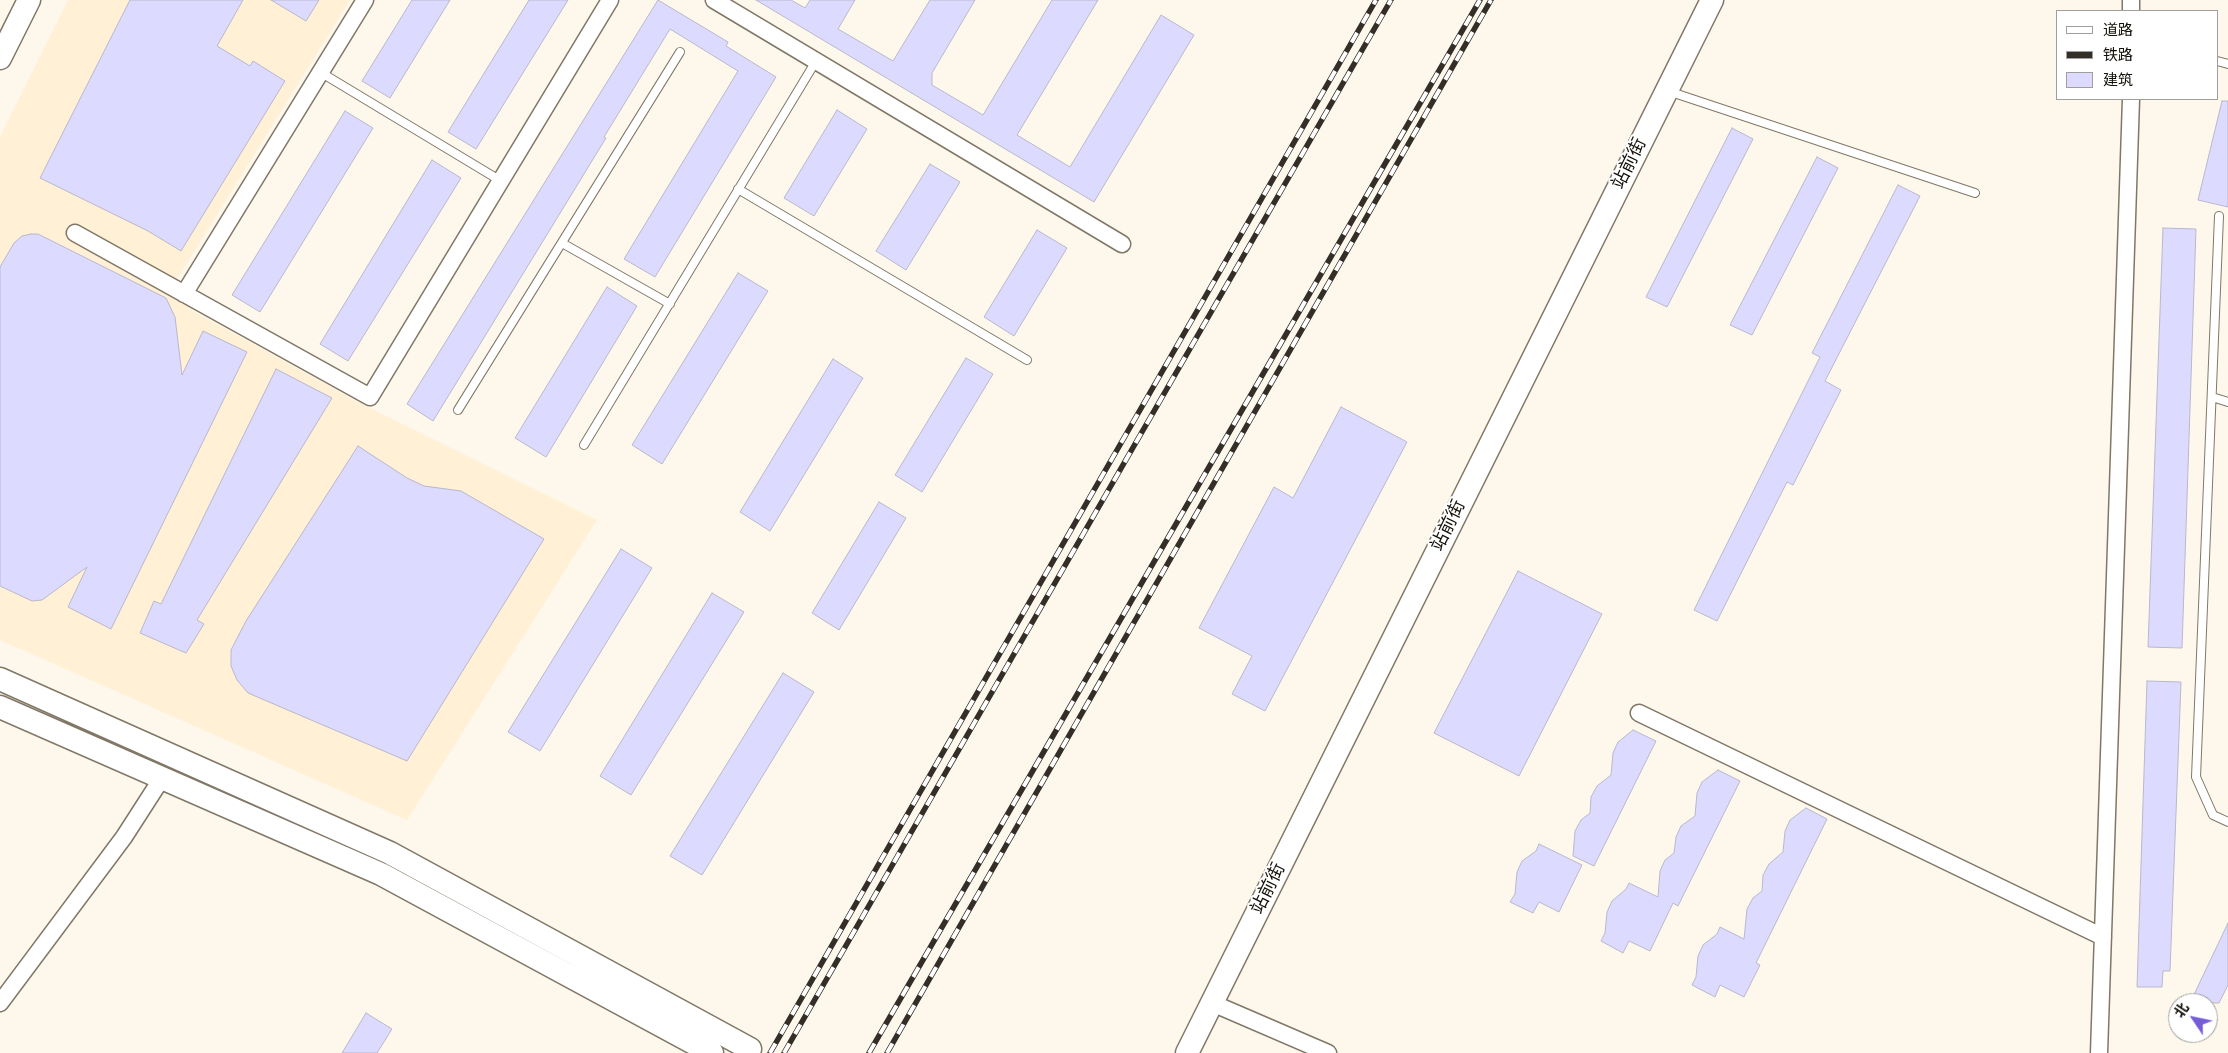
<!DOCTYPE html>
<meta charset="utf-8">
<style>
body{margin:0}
#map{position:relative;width:2228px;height:1053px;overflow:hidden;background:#fef8ec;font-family:"Titillium Web","Noto Sans SC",sans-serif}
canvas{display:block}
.legend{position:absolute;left:2056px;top:10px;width:162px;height:90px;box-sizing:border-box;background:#fff;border:1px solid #a19f9d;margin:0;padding:6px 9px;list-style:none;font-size:15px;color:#130f09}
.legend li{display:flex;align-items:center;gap:10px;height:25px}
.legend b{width:25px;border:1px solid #a19f9d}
.north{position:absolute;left:2168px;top:993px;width:50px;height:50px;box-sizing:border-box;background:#fff;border:1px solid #a19f9d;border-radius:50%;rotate:304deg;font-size:14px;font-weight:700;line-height:20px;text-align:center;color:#130f09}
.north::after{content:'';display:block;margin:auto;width:18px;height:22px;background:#765dd7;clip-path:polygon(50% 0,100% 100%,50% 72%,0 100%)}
</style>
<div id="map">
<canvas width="2228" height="1053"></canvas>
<ul class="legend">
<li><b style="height:6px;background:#fff"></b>道路</li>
<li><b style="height:6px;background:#332f28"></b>铁路</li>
<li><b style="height:14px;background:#dcdaff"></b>建筑</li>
</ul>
<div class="north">北</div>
</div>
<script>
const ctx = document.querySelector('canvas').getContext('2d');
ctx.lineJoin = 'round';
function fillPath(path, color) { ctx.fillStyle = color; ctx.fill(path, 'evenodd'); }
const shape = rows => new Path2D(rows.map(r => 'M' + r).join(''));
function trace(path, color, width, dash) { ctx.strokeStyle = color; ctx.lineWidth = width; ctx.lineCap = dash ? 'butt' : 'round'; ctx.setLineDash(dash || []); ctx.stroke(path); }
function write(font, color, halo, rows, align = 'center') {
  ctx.font = font + ' "Titillium Web","Noto Sans SC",sans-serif'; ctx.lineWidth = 4; ctx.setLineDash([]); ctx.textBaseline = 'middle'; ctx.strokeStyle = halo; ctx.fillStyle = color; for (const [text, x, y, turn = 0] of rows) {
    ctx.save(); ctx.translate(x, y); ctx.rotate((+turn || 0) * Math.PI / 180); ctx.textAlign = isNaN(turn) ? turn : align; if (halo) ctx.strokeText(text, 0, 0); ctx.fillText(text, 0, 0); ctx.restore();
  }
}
fillPath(shape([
 [68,0,350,0,169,292,193,311,358,402,597,520,407,820,0,640,0,137]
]), '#fff0d6');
const building = shape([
 [130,0,243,0,217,46,250,66,253,61,285,81,181,251,148,231,40,178,130,0],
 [271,0,319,0,306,21,271,0],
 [412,0,450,0,390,98,362,81,412,0],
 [529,0,568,0,476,149,448,132,529,0],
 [658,0,728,42,726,46,776,77,655,277,624,259,738,71,670,29,604,137,606,138,433,421,407,404,658,0],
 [756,0,791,0,805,8,810,0,855,0,838,29,893,61,930,0,975,0,932,73,932,85,983,115,1052,0,1098,0,1017,135,1070,167,1161,15,1194,35,1094,202,756,0],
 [2222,101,2228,101,2228,207,2198,200,2222,101],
 [837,110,867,129,814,216,784,198,837,110],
 [345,111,373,128,260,312,232,295,345,111],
 [1732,128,1753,139,1667,307,1646,297,1732,128],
 [1817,157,1838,168,1752,335,1730,325,1817,157],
 [432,160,461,178,348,361,320,344,432,160],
 [930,164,960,182,906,270,876,251,930,164],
 [1898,185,1920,196,1825,381,1841,390,1793,485,1787,482,1717,621,1694,610,1820,357,1812,353,1898,185],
 [2163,228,2196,229,2182,648,2148,647,2163,228],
 [1037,230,1067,248,1014,336,984,317,1037,230],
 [31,234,38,234,166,298,175,317,182,375,203,331,247,352,111,629,68,607,87,567,42,600,32,601,0,586,0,267,14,243,22,236,31,234],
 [738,273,768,291,662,464,632,445,738,273],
 [607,287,637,306,546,457,515,438,607,287],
 [966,358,993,374,922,492,895,475,966,358],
 [833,359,863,378,770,531,740,512,833,359],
 [276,369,332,398,197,620,204,624,186,653,140,633,154,601,161,604,276,369],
 [1341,407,1407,442,1265,711,1232,694,1252,656,1199,628,1274,487,1293,498,1341,407],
 [358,446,407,478,424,486,461,491,544,539,407,761,248,693,237,680,231,666,231,650,246,621,358,446],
 [879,502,906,518,839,630,812,613,879,502],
 [621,549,652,568,540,751,508,732,621,549],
 [1518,571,1602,614,1519,776,1434,733,1518,571],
 [712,593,744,612,631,795,600,776,712,593],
 [783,673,814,692,702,875,670,856,783,673],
 [2147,681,2181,682,2170,971,2163,971,2162,987,2137,987,2147,681],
 [1633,730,1656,741,1594,866,1573,856,1575,831,1581,820,1590,813,1591,797,1597,786,1611,775,1613,753,1618,742,1633,730],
 [1718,770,1740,781,1678,906,1673,903,1650,951,1629,941,1623,953,1601,941,1605,933,1607,912,1612,901,1626,889,1629,883,1658,897,1660,871,1665,860,1674,853,1676,837,1681,826,1695,816,1697,793,1702,782,1718,770],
 [1806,808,1827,819,1756,963,1760,965,1744,997,1720,985,1715,997,1692,985,1696,977,1698,956,1703,945,1717,934,1720,927,1744,939,1747,909,1753,898,1762,891,1763,875,1769,864,1783,852,1785,831,1790,820,1806,808],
 [1539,844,1582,865,1559,912,1539,902,1533,913,1510,902,1515,894,1517,872,1522,861,1536,851,1539,844],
 [2228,923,2228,985,2219,1003,2190,1003,2228,923],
 [366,1013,392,1029,377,1053,342,1053,366,1013]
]);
fillPath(building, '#dcdaff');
trace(building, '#b9b8cb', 1);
const lane = shape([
 [2217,61,2228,64],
 [320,72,501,181],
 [1668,91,1975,193],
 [738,189,1027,360],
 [2219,216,2196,777,2213,815,2228,822],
 [562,243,670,304],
 [2212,397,2228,402],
 [458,410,680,52],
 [584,445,816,61]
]);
const street = shape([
 [714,0,1122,244],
 [2131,11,2131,0],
 [75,233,370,397,610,0],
 [184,294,365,0],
 [1639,713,2103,937],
 [0,1003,124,837,162,778],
 [1212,1003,1328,1053],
 [2099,1053,2131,99]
]);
const secondary = shape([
 [0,58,29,0],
 [0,679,390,853,750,1049],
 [0,707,381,874,712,1053],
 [1187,1053,1712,0]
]);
trace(lane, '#817766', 10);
trace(street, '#817766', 19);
trace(secondary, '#817766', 25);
trace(lane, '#fff', 8);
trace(street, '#fff', 16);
trace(secondary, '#fff', 22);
const rail = shape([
 [770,1053,1376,0],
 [784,1053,1391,0],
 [869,1053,1480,0],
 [887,1053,1491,0]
]);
trace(rail, '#332f28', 5.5);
trace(rail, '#fff', 4, [11]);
write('18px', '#130f09', '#fff', [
 ["站前街",1630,164,-64],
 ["站前街",1449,526,-64],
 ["站前街",1269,889,-64]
]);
</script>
